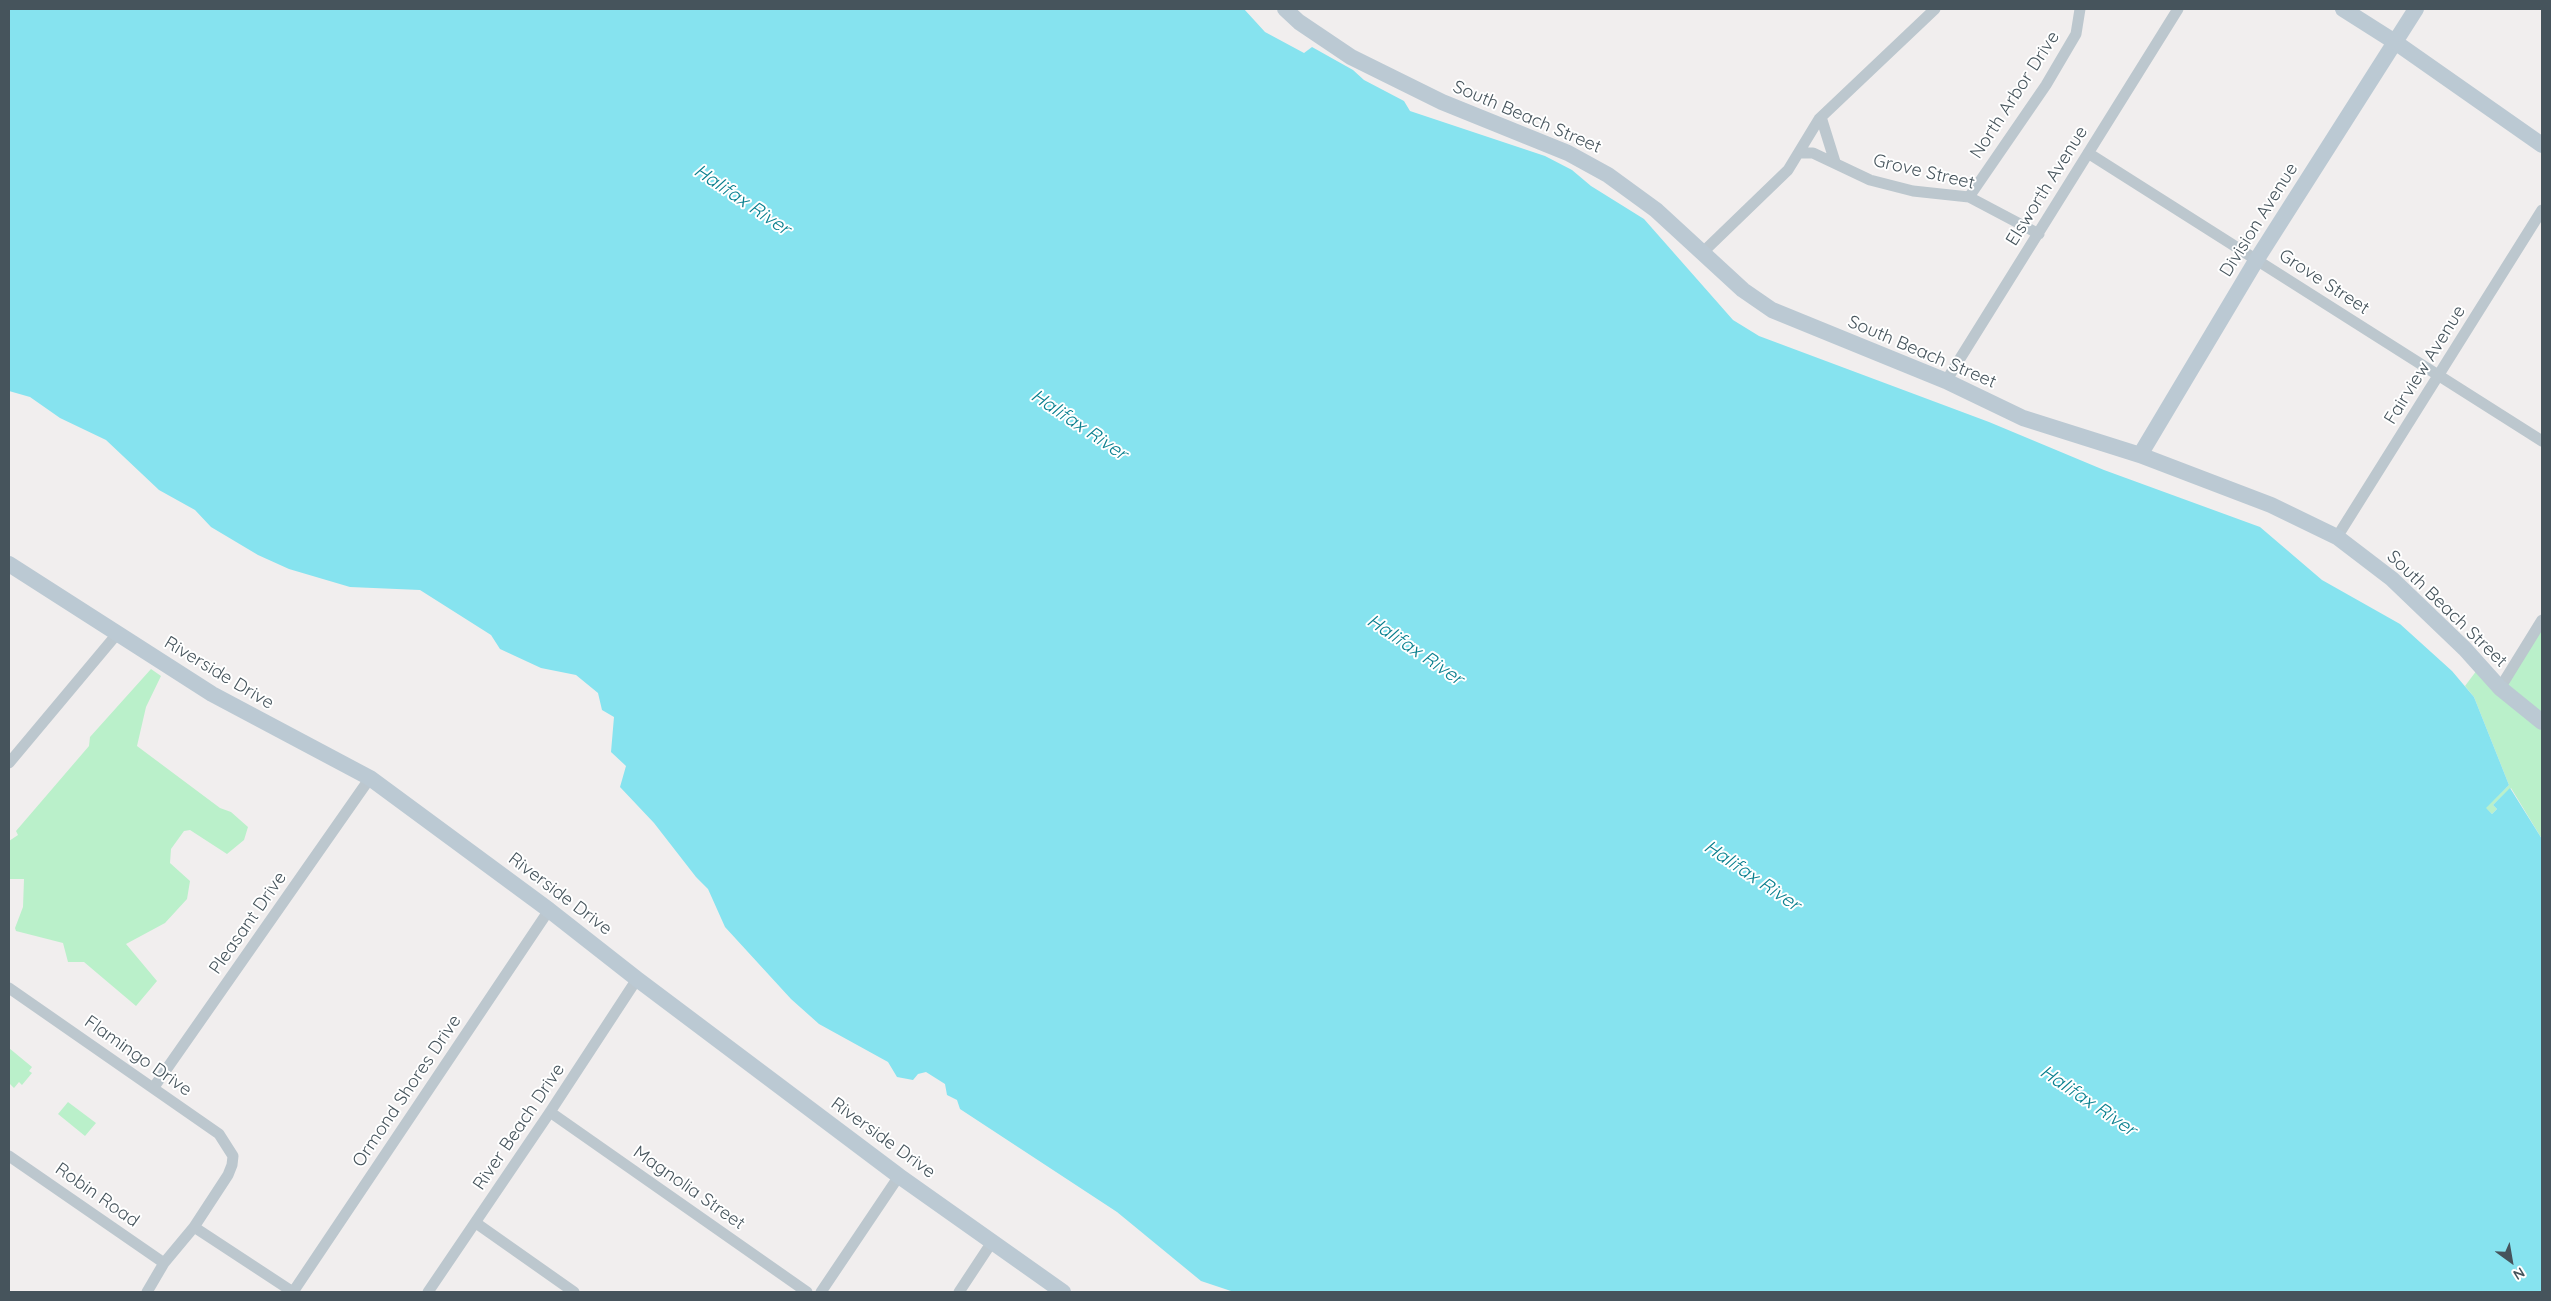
<!DOCTYPE html>
<style>
body{margin:0}
#map{position:relative;width:2551px;height:1301px;overflow:hidden;background:#f1eeee;font-family:Quicksand,sans-serif}
canvas{display:block}
.frame{position:absolute;inset:0;border:10px solid #46545c;pointer-events:none}
.north{position:absolute;left:2486px;top:1236px;width:50px;height:50px;-webkit-text-stroke:4px #fff;paint-order:stroke;rotate:148deg;font-size:14px;font-weight:700;line-height:20px;text-align:center;color:#46545c}
.north::after{content:'';display:block;margin:auto;width:18px;height:22px;background:#46545c;clip-path:polygon(50% 0,100% 100%,50% 72%,0 100%)}
</style>
<div id="map">
<canvas width="2551" height="1301"></canvas>
<div class="frame"></div>
<div class="north">N</div>
</div>
<script>
const ctx = document.querySelector('canvas').getContext('2d');
ctx.lineJoin = 'round';
function fillPath(path, color) { ctx.fillStyle = color; ctx.fill(path, 'evenodd'); }
const shape = rows => new Path2D(rows.map(r => 'M' + r).join(''));
function trace(path, color, width, dash) { ctx.strokeStyle = color; ctx.lineWidth = width; ctx.lineCap = dash ? 'butt' : 'round'; ctx.setLineDash(dash || []); ctx.stroke(path); }
function write(font, color, halo, rows, align = 'center') {
  ctx.font = font + ' Quicksand,sans-serif'; ctx.lineWidth = 4; ctx.setLineDash([]); ctx.textBaseline = 'middle'; ctx.strokeStyle = halo; ctx.fillStyle = color; for (const [text, x, y, turn = 0] of rows) {
    ctx.save(); ctx.translate(x, y); ctx.rotate((+turn || 0) * Math.PI / 180); ctx.textAlign = isNaN(turn) ? turn : align; if (halo) ctx.strokeText(text, 0, 0); ctx.fillText(text, 0, 0); ctx.restore();
  }
}
fillPath(shape([
 [2542,620,2542,839,2511,788,2493,805,2497,809,2492,814,2485,808,2509,785,2474,697,2465,686,2480,666,2500,687],
 [151,669,161,676,146,707,137,746,220,808,231,812,248,827,244,840,227,854,190,830,184,831,171,849,170,863,190,881,187,899,165,923,126,944,157,981,136,1006,84,962,68,962,63,943,16,931,15,928,23,907,24,879,9,879,9,841,18,835,16,831,89,746,90,737],
 [9,1048,32,1067,29,1071,32,1073,22,1085,19,1082,14,1088,9,1083],
 [68,1102,96,1123,85,1136,58,1114]
]), '#baf0ca');
fillPath(shape([
 [9,9,1244,9,1265,32,1304,53,1312,47,1353,70,1364,80,1404,101,1410,111,1545,156,1572,170,1591,186,1644,219,1733,320,1759,336,1989,422,2104,470,2260,527,2322,580,2400,624,2452,671,2474,697,2509,785,2486,808,2492,814,2497,809,2493,805,2510,788,2542,839,2542,1292,1234,1292,1201,1281,1117,1212,960,1109,957,1100,947,1095,945,1084,926,1072,918,1074,913,1080,897,1077,888,1062,819,1024,791,999,725,927,708,889,696,877,654,823,620,787,626,766,611,752,614,717,602,710,598,693,576,675,541,668,500,649,491,635,420,590,350,587,289,569,258,555,211,527,195,510,159,490,106,440,60,418,30,397,9,391]
]), '#86e3ef');
trace(shape([
 [1821,117,1835,162],
 [1800,153,1813,153,1870,180,1913,191,1969,197,2039,234],
 [2088,153,2542,441],
 [1969,197,2046,85,2076,34,2080,9],
 [1701,254,1788,170,1819,119,1935,9],
 [1946,381,2178,9],
 [2337,537,2542,210],
 [2500,688,2542,620],
 [9,763,117,634],
 [9,988,219,1134,233,1156,232,1165,228,1175,194,1227,164,1263,147,1292],
 [154,1087,370,778],
 [550,1112,807,1292],
 [9,1156,164,1263],
 [476,1223,574,1292],
 [194,1227,293,1292],
 [293,1292,549,910],
 [428,1292,550,1112,637,979],
 [821,1292,899,1176],
 [959,1292,992,1242]
]), '#bcc7ce', 11);
trace(shape([
 [1285,9,1299,22,1351,57,1442,102,1568,153,1608,175,1656,210,1743,290,1772,310,1946,381,2023,418,2140,455,2271,505,2337,537,2392,579,2465,649,2500,688,2542,722],
 [2343,9,2395,42,2542,145],
 [2140,455,2257,259,2416,9],
 [9,564,212,694,370,778,549,910,637,979,899,1176,1063,1292]
]), '#bbc9d3', 16);
write('18px', '#46545c', '#fff', [
 ["North Arbor Drive",2015,95,-57],
 ["South Beach Street",1527,117,23],
 ["Grove Street",1924,172,13],
 ["Elsworth Avenue",2047,186,-58],
 ["Division Avenue",2259,220,-58],
 ["Grove Street",2324,282,33],
 ["South Beach Street",1922,352,23],
 ["Fairview Avenue",2425,365,-58],
 ["South Beach Street",2447,609,44],
 ["Riverside Drive",219,673,31],
 ["Riverside Drive",560,894,37],
 ["Pleasant Drive",248,923,-55],
 ["Flamingo Drive",138,1056,35],
 ["Ormond Shores Drive",407,1091,-56],
 ["River Beach Drive",519,1127,-56],
 ["Riverside Drive",883,1138,36],
 ["Magnolia Street",689,1188,35],
 ["Robin Road",97,1195,35]
]);
write('italic 19px', '#097f8e', '#fff', [
 ["Halifax River",742,200,34],
 ["Halifax River",1079,425,34],
 ["Halifax River",1415,650,34],
 ["Halifax River",1752,876,34],
 ["Halifax River",2088,1101,34]
]);
</script>
